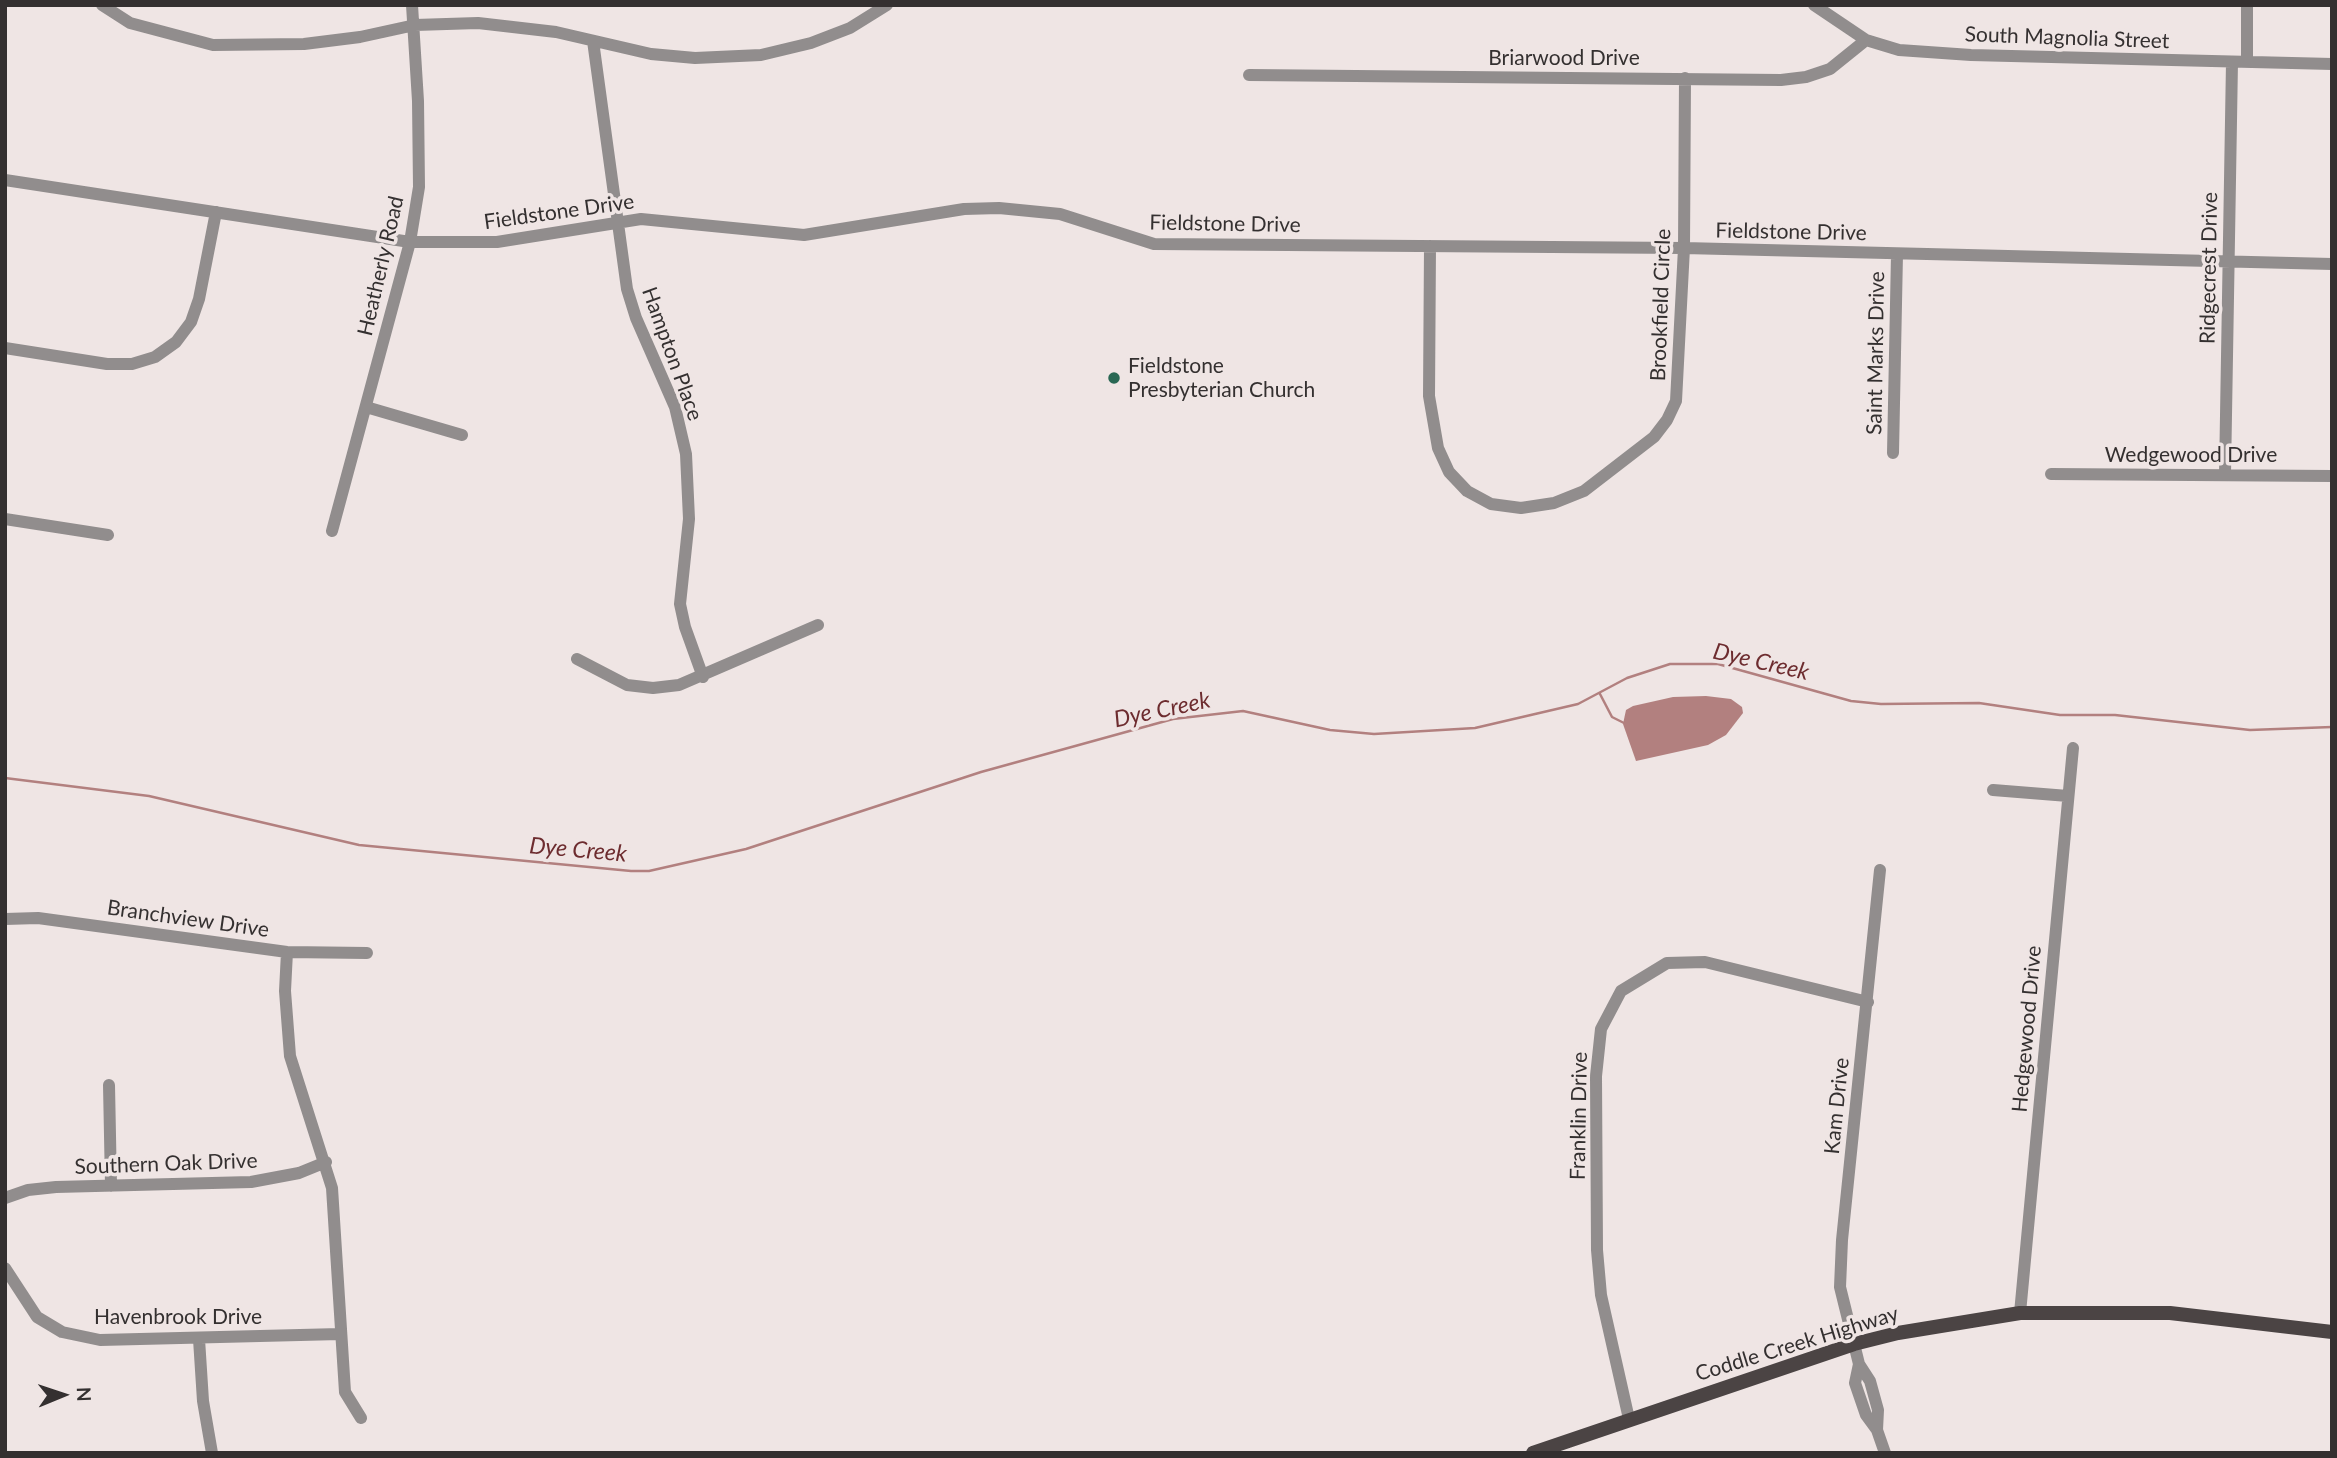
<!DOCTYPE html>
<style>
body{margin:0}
#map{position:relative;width:2337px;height:1458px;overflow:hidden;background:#efe5e4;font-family:Lato,sans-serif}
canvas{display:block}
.frame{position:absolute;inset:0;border:7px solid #343030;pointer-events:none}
.north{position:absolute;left:28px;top:1360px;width:70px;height:70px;-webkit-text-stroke:5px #efe5e4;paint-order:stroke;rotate:88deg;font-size:19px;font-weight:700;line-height:28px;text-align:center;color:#343030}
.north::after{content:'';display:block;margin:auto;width:24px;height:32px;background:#343030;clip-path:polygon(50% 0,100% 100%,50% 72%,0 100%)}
</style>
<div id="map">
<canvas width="2337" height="1458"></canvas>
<div class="frame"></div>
<div class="north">N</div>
</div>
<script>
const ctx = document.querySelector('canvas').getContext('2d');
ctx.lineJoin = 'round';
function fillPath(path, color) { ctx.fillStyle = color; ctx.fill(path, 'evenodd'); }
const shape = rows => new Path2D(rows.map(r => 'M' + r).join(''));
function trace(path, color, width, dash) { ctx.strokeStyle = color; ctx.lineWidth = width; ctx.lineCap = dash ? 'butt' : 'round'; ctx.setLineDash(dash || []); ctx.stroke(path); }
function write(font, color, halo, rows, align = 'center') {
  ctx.font = font + ' Lato,sans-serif'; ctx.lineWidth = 7; ctx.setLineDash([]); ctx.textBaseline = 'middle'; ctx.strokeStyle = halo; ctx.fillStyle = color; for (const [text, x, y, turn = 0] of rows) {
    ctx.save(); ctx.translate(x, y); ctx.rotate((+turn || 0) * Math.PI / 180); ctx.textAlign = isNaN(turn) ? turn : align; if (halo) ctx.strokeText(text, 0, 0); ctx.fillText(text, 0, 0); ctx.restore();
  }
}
fillPath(shape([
 [1706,696,1731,699,1742,707,1743,713,1726,735,1708,745,1636,761,1623,724,1626,710,1633,706,1673,697]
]), '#b2807f');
trace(shape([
 [1600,694,1612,717,1626,724],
 [5,778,149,796,359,845,631,871,649,871,746,849,981,772,1173,719,1243,711,1330,730,1374,734,1475,728,1578,704,1627,678,1670,664,1718,664,1851,701,1881,704,1979,703,2060,715,2115,715,2250,730,2332,727]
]), '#b2807f', 2.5);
trace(shape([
 [102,5,130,23,213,45,304,44,360,37,415,25,478,23,556,32,651,54,695,58,761,55,811,43,850,28,887,5],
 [1814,5,1866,40,1899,50,1971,55,2332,64],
 [593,41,627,289,636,318,675,407,686,454,689,519,680,604,685,627,703,677],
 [2247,62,2247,5],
 [1249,75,1781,80,1806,77,1830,69,1866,40],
 [5,180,410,242,497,242,641,219,804,235,964,209,999,208,1060,214,1154,244,1684,248,2332,264],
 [1430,246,1429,396,1438,448,1449,472,1467,491,1491,504,1521,508,1554,503,1584,491,1654,437,1667,420,1676,401,1684,248,1685,78],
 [5,348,107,364,132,364,155,357,176,342,191,322,199,299,216,212],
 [366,407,462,435],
 [1893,453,1897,254],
 [2051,474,2332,476],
 [2225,474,2232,62],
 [5,519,108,535],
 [332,531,410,242,419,187,418,101,412,5],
 [577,659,627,685,653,688,679,685,818,625],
 [1993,790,2068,796],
 [5,919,38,918,287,952,367,953],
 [287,952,285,991,290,1056,332,1188,345,1392,361,1418],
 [109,1085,111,1186],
 [5,1198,28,1190,56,1187,251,1182,299,1173,326,1162],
 [5,1268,37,1317,62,1332,100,1340,340,1334],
 [2020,1313,2073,748],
 [199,1339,203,1401,212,1453],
 [1859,1364,1855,1383,1866,1415,1877,1430,1885,1453],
 [1629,1419,1601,1295,1597,1250,1596,1076,1601,1029,1621,991,1667,963,1705,962,1868,1002],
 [1877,1430,1878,1410,1870,1381,1859,1364,1840,1287,1842,1240,1880,870]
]), '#918d8d', 12);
trace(shape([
 [1533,1453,1854,1344,1898,1333,2020,1313,2170,1313,2332,1332]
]), '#4b4444', 14);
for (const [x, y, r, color] of [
 [1114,378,7,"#296753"]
]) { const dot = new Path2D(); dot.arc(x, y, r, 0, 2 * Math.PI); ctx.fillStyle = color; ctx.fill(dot); trace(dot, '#efe5e4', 2.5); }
write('21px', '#343030', '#efe5e4', [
 ["South Magnolia Street",2067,38,2],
 ["Briarwood Drive",1564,58],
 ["Fieldstone Drive",559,212,-8],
 ["Fieldstone Drive",1225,224,1],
 ["Fieldstone Drive",1791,232,1],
 ["Heatherly Road",381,266,-77],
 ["Ridgecrest Drive",2209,268,-89],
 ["Brookfield Circle",1661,305,-88],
 ["Saint Marks Drive",1876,353,-89],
 ["Hampton Place",672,354,70],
 ["Wedgewood Drive",2191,455],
 ["Branchview Drive",188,919,8],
 ["Hedgewood Drive",2027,1029,-85],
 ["Kam Drive",1837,1106,-84],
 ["Franklin Drive",1579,1116,-89],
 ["Southern Oak Drive",166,1164,-2],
 ["Havenbrook Drive",178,1317],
 ["Coddle Creek Highway",1797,1344,-17]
]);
write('21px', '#343030', '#efe5e4', [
 ["Fieldstone",1128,366],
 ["Presbyterian Church",1128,390]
], 'left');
write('italic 23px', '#6d2c2f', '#efe5e4', [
 ["Dye Creek",1761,662,13],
 ["Dye Creek",1162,710,-12],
 ["Dye Creek",578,850,5]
]);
</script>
